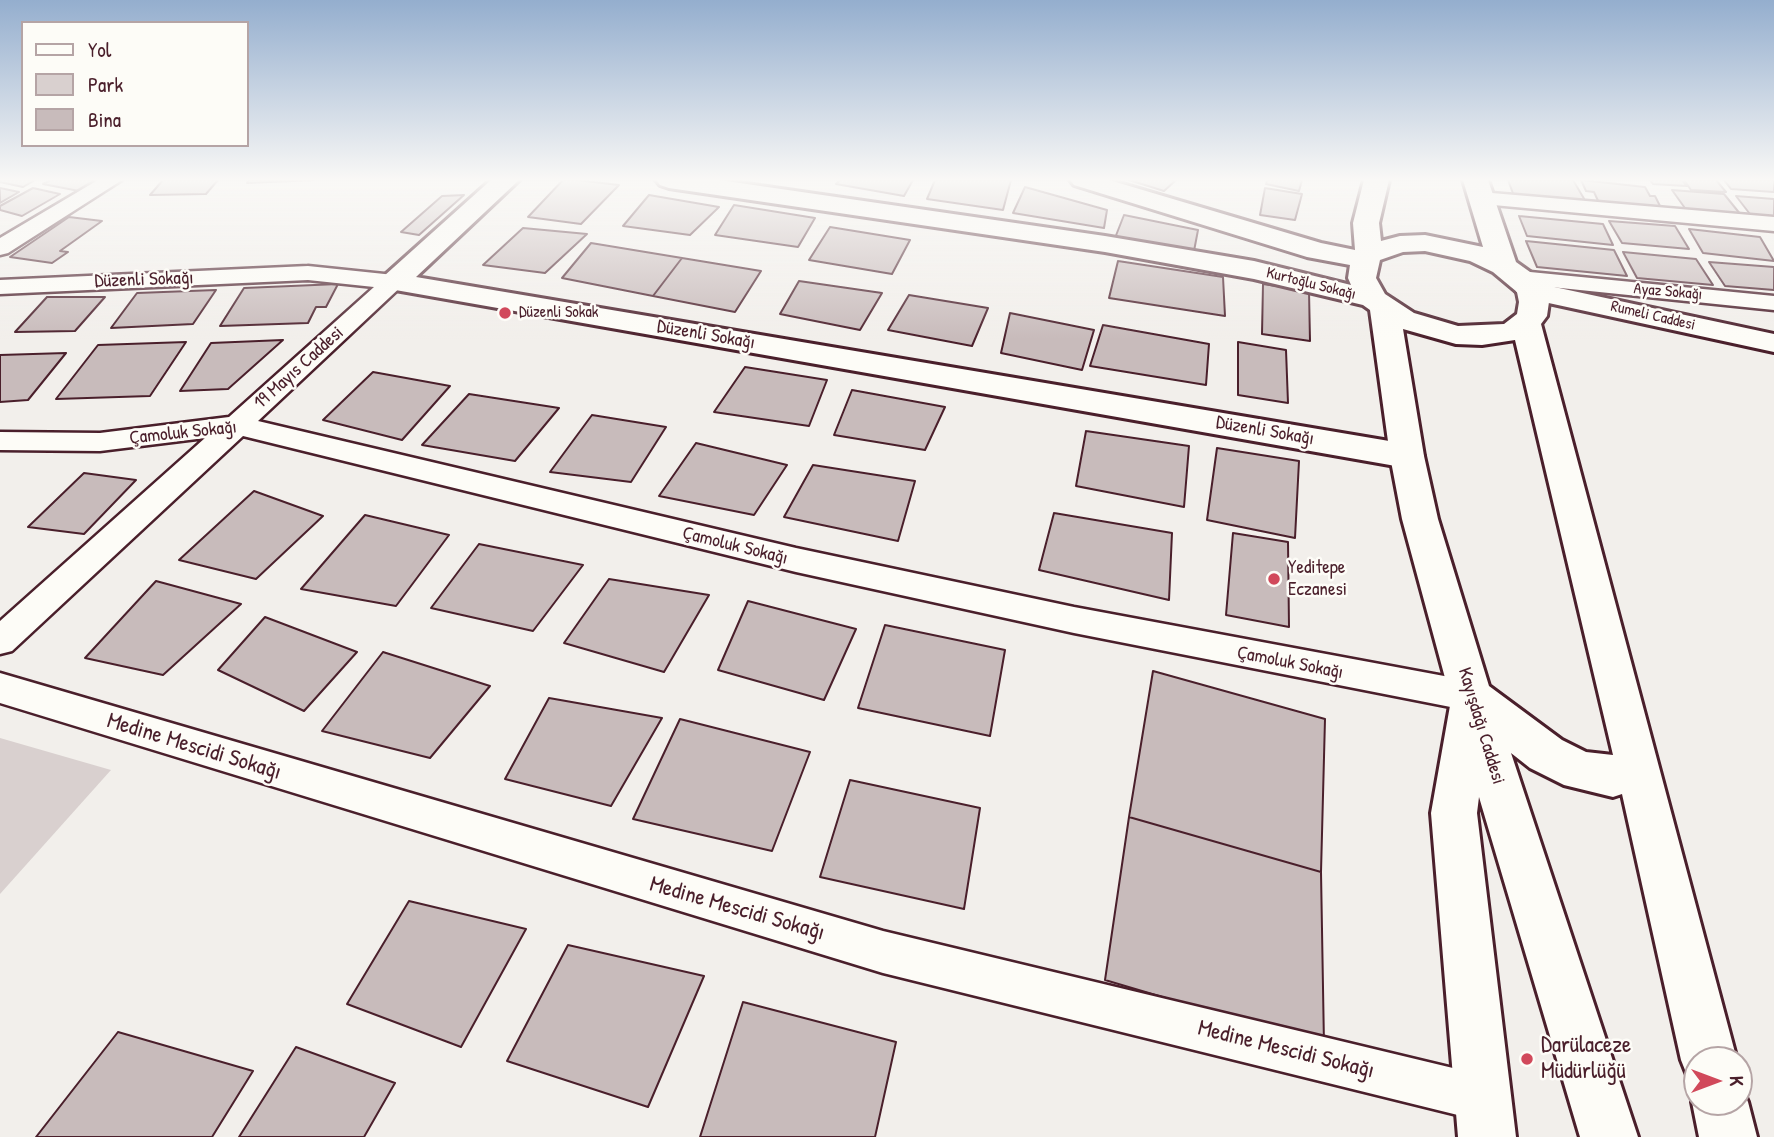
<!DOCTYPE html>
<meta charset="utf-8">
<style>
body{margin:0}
#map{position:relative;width:1774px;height:1137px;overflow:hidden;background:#f2efeb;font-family:"Patrick Hand",sans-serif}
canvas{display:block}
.legend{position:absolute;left:21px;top:21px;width:228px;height:126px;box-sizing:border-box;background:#fdfcf7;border:2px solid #b5a4a5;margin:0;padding:9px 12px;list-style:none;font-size:21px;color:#4a1f2b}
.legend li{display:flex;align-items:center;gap:14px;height:35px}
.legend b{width:35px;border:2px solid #b5a4a5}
.north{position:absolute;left:1683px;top:1046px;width:70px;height:70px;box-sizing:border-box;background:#fdfcf7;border:2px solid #b5a4a5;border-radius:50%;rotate:90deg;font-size:19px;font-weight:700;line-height:28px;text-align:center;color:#4a1f2b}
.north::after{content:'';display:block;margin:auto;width:24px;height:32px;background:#d1495b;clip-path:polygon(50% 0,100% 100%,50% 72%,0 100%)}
</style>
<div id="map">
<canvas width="1774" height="1137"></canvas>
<ul class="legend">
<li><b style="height:9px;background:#fdfcf7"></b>Yol</li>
<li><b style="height:19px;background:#d9d0cf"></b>Park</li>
<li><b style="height:19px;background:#c8bbbb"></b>Bina</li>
</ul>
<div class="north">K</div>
</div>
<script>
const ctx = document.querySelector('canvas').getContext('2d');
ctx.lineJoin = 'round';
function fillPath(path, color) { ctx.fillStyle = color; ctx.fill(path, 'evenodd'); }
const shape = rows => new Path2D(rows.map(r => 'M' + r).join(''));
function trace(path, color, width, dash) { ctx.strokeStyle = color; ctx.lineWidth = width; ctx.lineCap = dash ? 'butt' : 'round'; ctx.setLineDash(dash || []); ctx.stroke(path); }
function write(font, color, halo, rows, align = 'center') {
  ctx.font = font + ' "Patrick Hand",sans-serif'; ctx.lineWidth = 5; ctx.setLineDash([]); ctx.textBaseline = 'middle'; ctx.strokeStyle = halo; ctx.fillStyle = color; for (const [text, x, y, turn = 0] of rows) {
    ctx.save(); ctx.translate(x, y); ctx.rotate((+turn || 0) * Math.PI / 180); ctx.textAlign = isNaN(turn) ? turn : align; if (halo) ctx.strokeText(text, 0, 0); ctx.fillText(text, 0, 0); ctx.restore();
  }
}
fillPath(shape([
 [0,738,111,770,0,894]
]), '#d9d0cf');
const building = shape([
 [0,180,35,180,23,187,0,182,0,180],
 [51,180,98,180,79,191,43,184,51,180],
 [163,180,218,180,206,194,150,195,163,180],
 [249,180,314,180,247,183,249,180],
 [563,180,577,180,619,185,581,224,528,217,563,180],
 [840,180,913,180,904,196,836,184,840,180],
 [935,180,1011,180,1003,210,927,199,935,180],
 [1129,180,1176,180,1164,191,1129,180],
 [1267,180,1302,180,1299,191,1266,184,1267,180],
 [1508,180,1573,180,1586,202,1514,196,1508,180],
 [1581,180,1645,187,1650,196,1655,196,1662,210,1599,203,1594,192,1586,191,1581,180],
 [1650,180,1682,180,1687,186,1653,184,1650,180],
 [1684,180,1716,180,1726,192,1691,190,1684,180],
 [1724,180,1774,180,1774,192,1731,189,1724,180],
 [1025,187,1107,210,1104,228,1013,213,1025,187],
 [0,188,19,192,0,203,0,188],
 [33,188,60,194,22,216,0,210,0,206,33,188],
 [1265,188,1302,194,1295,220,1260,215,1265,188],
 [1672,190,1724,194,1741,215,1687,211,1672,190],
 [464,195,419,235,401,232,442,196,464,195],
 [649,195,719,207,690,235,623,226,649,195],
 [1736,196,1774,199,1774,219,1753,218,1736,196],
 [734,205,815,218,798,247,715,235,734,205],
 [1124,215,1198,230,1194,251,1115,238,1124,215],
 [1519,216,1603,224,1613,245,1527,236,1519,216],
 [69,217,102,221,60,251,68,252,52,263,10,257,69,217],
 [1609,221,1675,226,1689,249,1622,243,1609,221],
 [830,227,910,240,892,274,809,260,830,227],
 [523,228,587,234,545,273,483,265,523,228],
 [1689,229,1760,237,1774,261,1703,253,1689,229],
 [1526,241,1614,250,1627,276,1537,267,1526,241],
 [591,243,682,258,653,296,562,278,591,243],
 [1623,252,1696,259,1713,285,1637,278,1623,252],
 [682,258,761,271,735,312,653,296,682,258],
 [1118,261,1223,277,1225,316,1109,298,1118,261],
 [1709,262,1774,267,1774,290,1725,286,1709,262],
 [799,281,882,293,860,330,780,314,799,281],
 [338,284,326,307,316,307,308,323,220,326,244,288,338,284],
 [1263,284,1309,291,1310,341,1262,334,1263,284],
 [216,290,193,324,111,328,137,293,216,290],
 [909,295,988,308,972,346,888,330,909,295],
 [47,297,105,297,75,331,15,332,47,297],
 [1010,313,1094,330,1082,370,1001,353,1010,313],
 [1103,325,1209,344,1206,385,1090,366,1103,325],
 [283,340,228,389,180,391,211,343,283,340],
 [186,342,150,396,56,399,98,345,186,342],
 [1238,342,1286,350,1288,403,1238,395,1238,342],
 [66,353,28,400,0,402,0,355,66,353],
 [745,367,827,380,809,426,714,412,745,367],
 [373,372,450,386,402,440,323,420,373,372],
 [852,390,945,407,925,450,834,435,852,390],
 [469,394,559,408,515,461,422,445,469,394],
 [592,415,666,427,631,482,550,472,592,415],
 [1086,431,1189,446,1184,507,1076,486,1086,431],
 [696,443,787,465,754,515,659,496,696,443],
 [1217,448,1299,461,1295,538,1207,520,1217,448],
 [813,465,915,481,898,541,784,517,813,465],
 [84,473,136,480,84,534,28,527,84,473],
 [254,491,323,516,256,579,179,560,254,491],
 [1054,513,1172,533,1169,600,1039,570,1054,513],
 [365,515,449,535,396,606,301,589,365,515],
 [1233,533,1288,542,1289,627,1226,615,1233,533],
 [479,544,583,565,533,631,431,608,479,544],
 [609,579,709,595,664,672,564,643,609,579],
 [156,581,241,604,163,675,85,658,156,581],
 [748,601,856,629,824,700,718,670,748,601],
 [265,617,357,652,304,711,218,670,265,617],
 [885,625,1005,650,990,736,858,708,885,625],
 [383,652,490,686,430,758,322,731,383,652],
 [1153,671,1325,719,1321,872,1129,817,1153,671],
 [549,698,662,718,611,806,505,779,549,698],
 [680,719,810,752,772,851,633,819,680,719],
 [850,780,980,808,964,909,820,877,850,780],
 [1129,817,1321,872,1324,1045,1105,980,1129,817],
 [409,901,526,929,461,1047,347,1004,409,901],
 [568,945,704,976,648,1107,507,1061,568,945],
 [743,1002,896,1042,875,1137,700,1137,743,1002],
 [118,1032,253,1071,212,1137,36,1137,118,1032],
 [296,1047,395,1083,364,1137,239,1137,296,1047]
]);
fillPath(building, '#c8bbbb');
trace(building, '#4a1f2b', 2);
const street = shape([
 [98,180,122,180,8,253,0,255,0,238,98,180],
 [1480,192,1774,217,1774,231,1472,203,1469,198,1472,193,1480,192],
 [308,266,394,275,402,277,406,282,258,421,796,548,1074,607,1471,681,1483,686,1489,696,1483,706,1471,711,1074,633,796,572,243,436,12,651,0,654,0,621,205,438,100,451,0,450,0,432,100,433,229,417,374,287,308,280,0,294,0,280,308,266],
 [1520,271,1774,296,1774,310,1512,283,1508,278,1512,273,1520,271],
 [0,673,883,931,1482,1075,1498,1082,1505,1098,1498,1114,1482,1121,883,973,0,703,0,673]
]);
const secondary = shape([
 [491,180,519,180,416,277,1407,444,1419,448,1424,456,1419,464,1407,468,384,288,380,282,384,276,491,180],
 [1531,282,1774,334,1774,352,1521,297,1516,291,1521,285,1531,282]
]);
const primary = shape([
 [656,180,719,180,1105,236,1254,261,1351,285,1348,278,1350,265,1307,257,1074,185,1070,180,1109,180,1321,243,1355,250,1353,223,1364,180,1389,180,1379,223,1381,241,1400,236,1425,235,1483,247,1463,180,1488,180,1516,262,1530,272,1541,285,1549,302,1547,316,1541,324,1737,1060,1697,1060,1697,1083,1689,1080,1681,1060,1622,794,1613,797,1564,785,1530,768,1511,753,1638,1137,1580,1137,1479,797,1477,813,1516,1137,1458,1137,1431,813,1451,700,1402,519,1390,456,1370,310,1363,305,1254,279,1105,252,669,188,660,185,656,180],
 [1425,251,1470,261,1493,272,1517,292,1519,302,1517,314,1504,324,1458,326,1414,313,1385,294,1376,278,1380,260,1403,252,1425,251],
 [1403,329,1456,344,1482,345,1515,340,1613,755,1586,752,1562,740,1489,686,1438,519,1424,456,1403,329],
 [1739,1082,1748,1102,1757,1137,1699,1137,1692,1102,1697,1089,1697,1102,1739,1102,1739,1082]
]);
trace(street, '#4a1f2b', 5);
trace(secondary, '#4a1f2b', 6);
trace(primary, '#4a1f2b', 6);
fillPath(street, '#fdfcf7');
fillPath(secondary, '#fdfcf7');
fillPath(primary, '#fdfcf7');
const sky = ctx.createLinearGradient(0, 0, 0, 339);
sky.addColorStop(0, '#94aece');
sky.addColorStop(0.53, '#f9f8f6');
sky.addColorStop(1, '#f9f8f600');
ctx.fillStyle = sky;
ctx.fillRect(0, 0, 1774, 339);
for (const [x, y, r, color] of [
 [505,313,7,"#d1495b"],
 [1274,579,7,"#d1495b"],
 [1527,1059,7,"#d1495b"]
]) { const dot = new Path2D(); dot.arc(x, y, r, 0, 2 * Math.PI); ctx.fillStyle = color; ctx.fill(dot); trace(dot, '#fdfcf7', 2.5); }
write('16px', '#4a1f2b', '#fdfcf7', [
 ["Kurtoğlu Sokağı",1311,284,14],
 ["Ayaz Sokağı",1668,292,5],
 ["Rumeli Caddesi",1653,316,13]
]);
write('16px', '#4a1f2b', '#fdfcf7', [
 ["Düzenli Sokak",519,313]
], 'left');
write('19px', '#4a1f2b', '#fdfcf7', [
 ["Düzenli Sokağı",144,280,-2],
 ["Düzenli Sokağı",706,335,10],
 ["19 Mayıs Caddesi",299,368,-42],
 ["Düzenli Sokağı",1265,431,10],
 ["Çamoluk Sokağı",183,433,-6],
 ["Çamoluk Sokağı",735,546,14],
 ["Çamoluk Sokağı",1290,663,11],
 ["Kayışdağı Caddesi",1481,726,73]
]);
write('19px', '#4a1f2b', '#fdfcf7', [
 ["Yeditepe",1288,568],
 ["Eczanesi",1288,590]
], 'left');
write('23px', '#4a1f2b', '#fdfcf7', [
 ["Medine Mescidi Sokağı",194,747,17],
 ["Medine Mescidi Sokağı",737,909,16],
 ["Medine Mescidi Sokağı",1286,1050,14]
]);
write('23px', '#4a1f2b', '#fdfcf7', [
 ["Darülaceze",1541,1046],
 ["Müdürlüğü",1541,1072]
], 'left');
</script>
